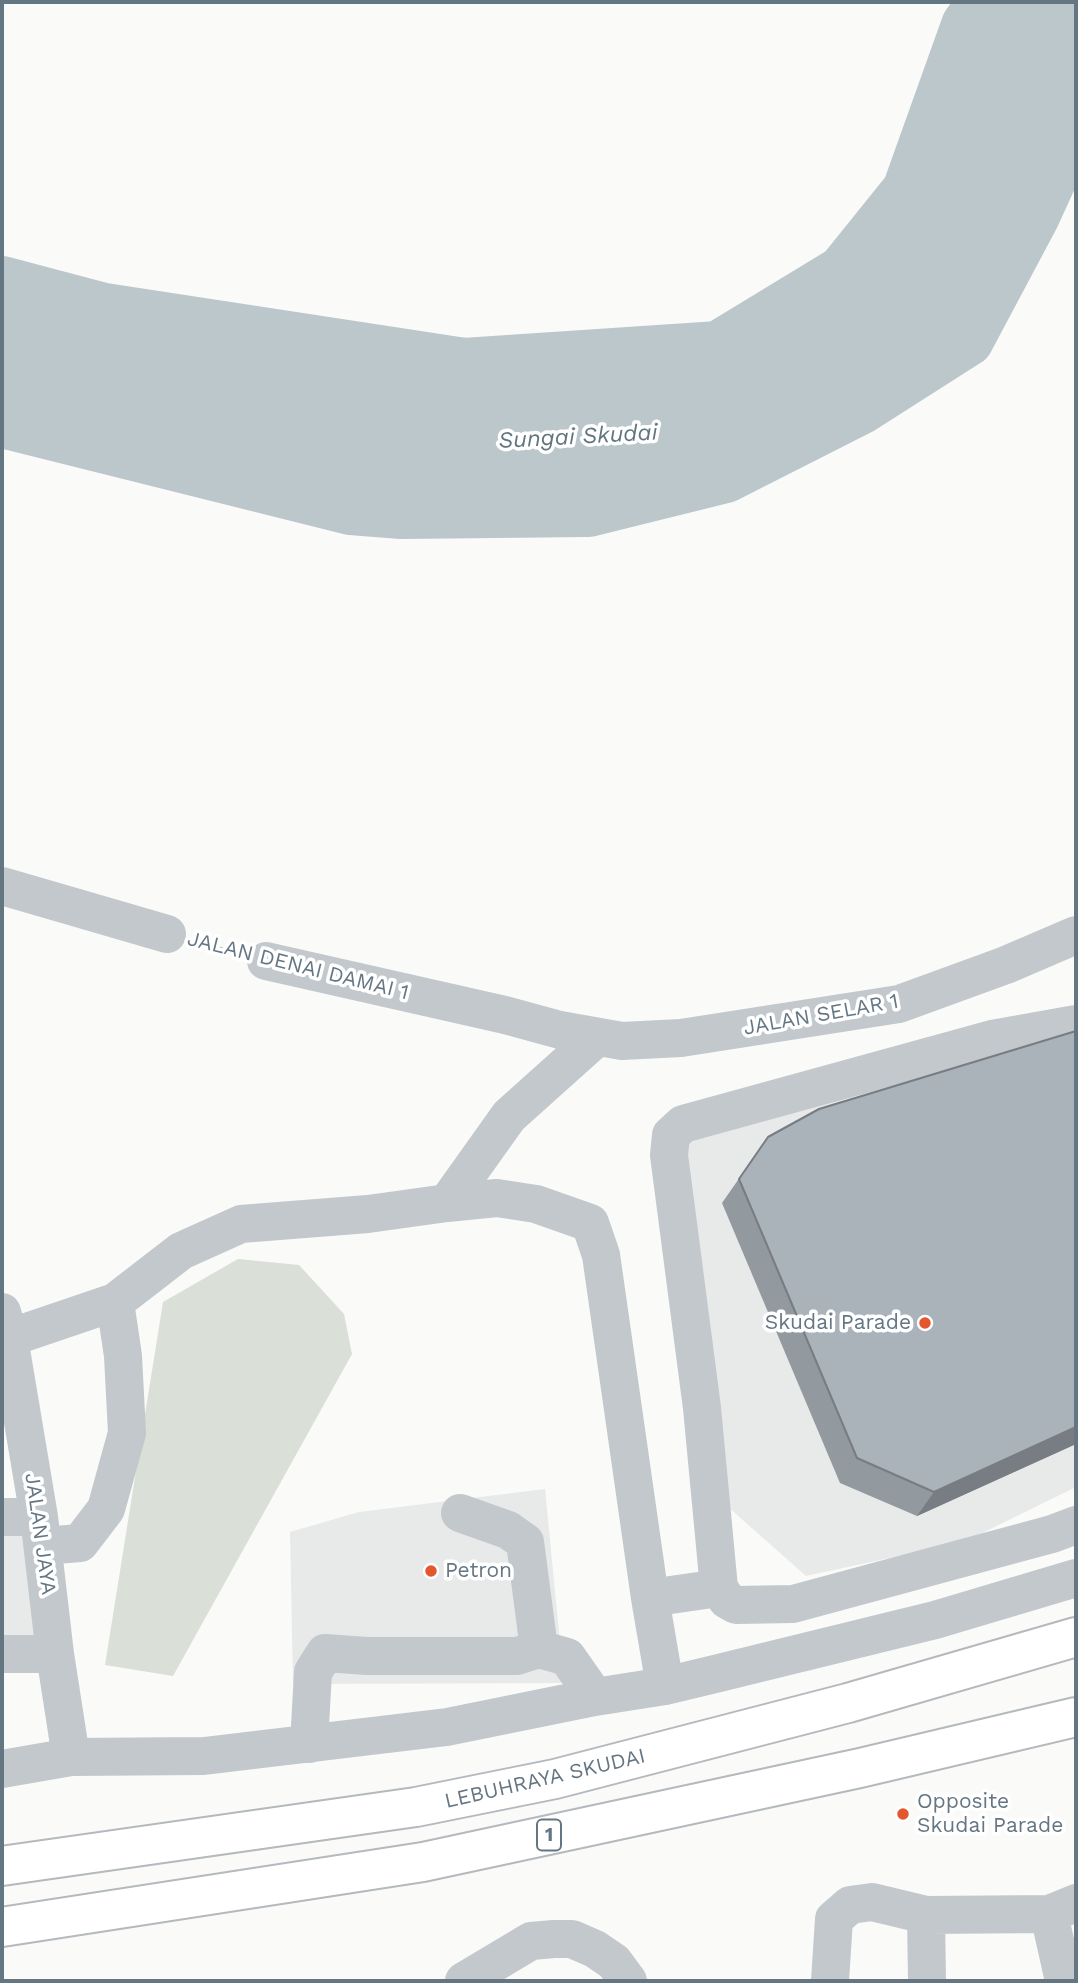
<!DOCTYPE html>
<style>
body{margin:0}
#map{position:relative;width:1078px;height:1983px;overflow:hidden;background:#fafaf8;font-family:"Work Sans",sans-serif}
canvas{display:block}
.frame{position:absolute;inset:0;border:4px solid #657683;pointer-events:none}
</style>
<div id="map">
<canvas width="1078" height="1983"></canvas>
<div class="frame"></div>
</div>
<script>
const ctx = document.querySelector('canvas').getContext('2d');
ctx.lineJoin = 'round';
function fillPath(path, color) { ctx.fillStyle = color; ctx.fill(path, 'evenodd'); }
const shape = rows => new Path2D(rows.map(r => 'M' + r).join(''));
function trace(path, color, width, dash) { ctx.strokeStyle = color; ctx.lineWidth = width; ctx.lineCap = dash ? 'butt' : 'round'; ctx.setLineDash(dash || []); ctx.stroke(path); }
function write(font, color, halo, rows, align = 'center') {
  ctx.font = font + ' "Work Sans",sans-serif'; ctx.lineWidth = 7; ctx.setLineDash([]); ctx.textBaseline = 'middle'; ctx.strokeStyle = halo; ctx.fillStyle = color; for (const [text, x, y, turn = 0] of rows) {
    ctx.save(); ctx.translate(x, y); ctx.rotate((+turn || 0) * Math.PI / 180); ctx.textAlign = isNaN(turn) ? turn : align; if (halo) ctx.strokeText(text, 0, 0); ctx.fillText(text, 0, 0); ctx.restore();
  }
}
fillPath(shape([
 [1076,1031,1076,1487,964,1542,806,1576,719,1499,686,1131],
 [545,1489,564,1683,293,1684,290,1532,359,1512],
 [2,1524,28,1524,44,1644,2,1643]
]), '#e8e9e9');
fillPath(shape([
 [238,1259,299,1265,344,1314,352,1354,173,1676,105,1665,163,1302]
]), '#dadfd7');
fillPath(shape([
 [986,2,1076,2,1076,119,1032,215,966,339,861,406,725,475,588,509,402,511,351,507,2,420,2,284,104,311,464,366,719,349,844,273,910,191,969,26]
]), '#bbc7cb');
trace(shape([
 [2,284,104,311,464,366,719,349,844,273,910,191,969,26,986,2],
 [2,420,351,507,402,511,588,509,725,475,861,406,966,339,1032,215,1076,119]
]), '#bbc7cb', 56);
const highway = shape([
 [2,1866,416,1807,555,1779,848,1703,1076,1637],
 [2,1927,423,1862,860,1768,1076,1717]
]);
trace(highway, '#b4b9bd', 42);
trace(shape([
 [199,943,235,953]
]), '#bbbfc2', 4.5, [3.5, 3.5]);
trace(shape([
 [2,886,167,934],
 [266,961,505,1015,560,1030,622,1041,681,1038,899,1004,1006,965,1076,935],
 [1076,1024,992,1039,683,1124,671,1135,669,1155,702,1408,719,1588,727,1600,736,1605,793,1604,1052,1534,1076,1525],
 [447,1203,497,1198,536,1204,590,1223,601,1255,650,1598,665,1686],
 [2,1312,9,1338,39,1517,55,1654,71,1757],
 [9,1338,115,1302,181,1251,241,1224,368,1214,447,1203,509,1116,596,1038],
 [2,1517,39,1517],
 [43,1546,80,1543,106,1509,127,1433,123,1356,115,1302],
 [650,1598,719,1588],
 [539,1649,567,1657,595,1697],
 [2,1654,55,1654],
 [309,1744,313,1672,325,1653,367,1656,517,1656,539,1649,525,1542,508,1530,460,1513],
 [2,1769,71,1757,204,1756,447,1727,595,1697,665,1686,719,1673,935,1620,1076,1578],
 [1049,1914,1064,1981],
 [926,1915,927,1981],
 [464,1981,531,1941,554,1939,572,1939,595,1949,614,1962,628,1981],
 [830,1981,834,1919,850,1905,872,1902,926,1915,1049,1914,1076,1903]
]), '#c3c8cc', 38);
trace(highway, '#fff', 38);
fillPath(shape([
 [1076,1031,1076,1444,917,1516,840,1483,722,1203,768,1137]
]), '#929a9f');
fillPath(shape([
 [1076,1427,1076,1444,917,1516,934,1492]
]), '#777d82');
const building = shape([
 [1076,1031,1076,1427,934,1492,857,1458,739,1179,768,1137,819,1109,1076,1031]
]);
fillPath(building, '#aab3b9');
trace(building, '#777d82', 2);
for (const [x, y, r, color] of [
 [925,1323,7,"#e4572e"],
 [431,1571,7,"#e4572e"],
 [903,1814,7,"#e4572e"]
]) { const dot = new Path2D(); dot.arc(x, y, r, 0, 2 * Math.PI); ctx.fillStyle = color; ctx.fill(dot); trace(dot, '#fff', 2.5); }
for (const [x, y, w] of [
 [549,1835,24]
]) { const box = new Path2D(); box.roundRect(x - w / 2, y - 15.5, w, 31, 5); ctx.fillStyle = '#fff'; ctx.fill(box); trace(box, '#657683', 2); }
write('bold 19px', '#657683', null, [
 ["1",549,1835]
]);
write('21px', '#657683', '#fff', [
 ["JALAN DENAI DAMAI 1",298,966,14],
 ["JALAN SELAR 1",821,1015,-10],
 ["JALAN JAYA",40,1534,82],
 ["LEBUHRAYA SKUDAI",545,1779,-13]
]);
write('21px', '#657683', '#fff', [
 ["Skudai Parade",911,1323,"right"],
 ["Petron",445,1571],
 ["Opposite",917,1802],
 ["Skudai Parade",917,1826]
], 'left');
write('italic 23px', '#60757c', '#fff', [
 ["Sungai Skudai",578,437,-3]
]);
</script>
